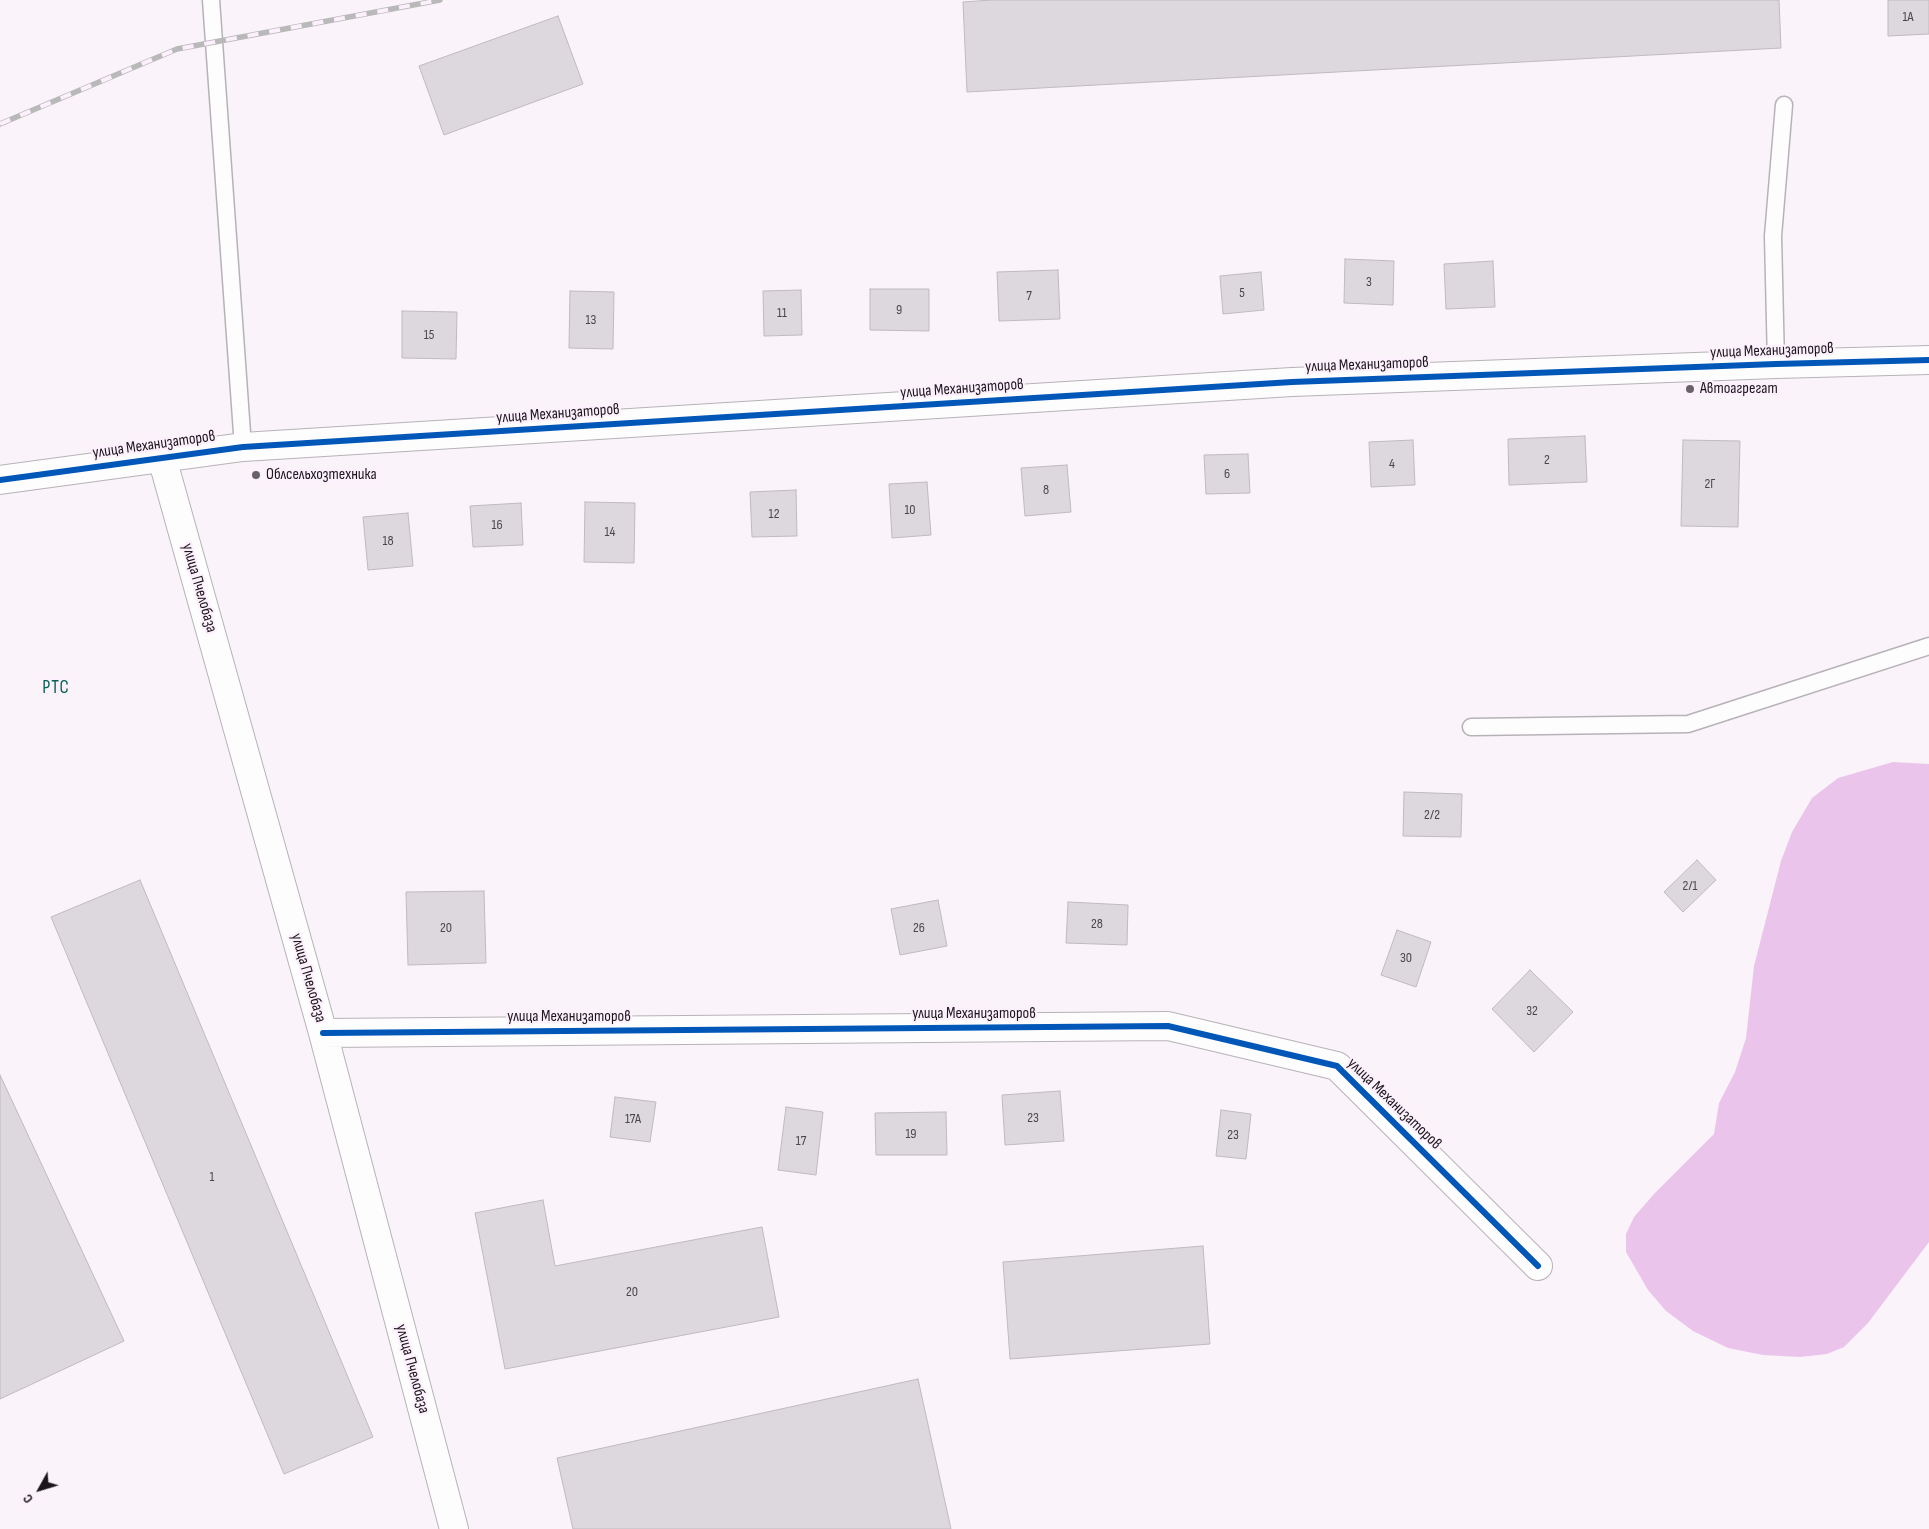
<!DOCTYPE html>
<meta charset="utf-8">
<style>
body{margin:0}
#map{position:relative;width:1929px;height:1529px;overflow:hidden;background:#faf3fa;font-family:"Sofia Sans Condensed",sans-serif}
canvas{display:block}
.north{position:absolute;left:15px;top:1464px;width:50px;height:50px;-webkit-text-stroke:4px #fdf0fd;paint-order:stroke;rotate:231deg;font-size:14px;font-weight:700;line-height:20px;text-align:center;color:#1a161a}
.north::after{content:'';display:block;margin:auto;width:18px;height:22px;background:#1a161a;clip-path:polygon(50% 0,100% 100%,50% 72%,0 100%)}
</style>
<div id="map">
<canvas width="1929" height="1529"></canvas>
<div class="north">С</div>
</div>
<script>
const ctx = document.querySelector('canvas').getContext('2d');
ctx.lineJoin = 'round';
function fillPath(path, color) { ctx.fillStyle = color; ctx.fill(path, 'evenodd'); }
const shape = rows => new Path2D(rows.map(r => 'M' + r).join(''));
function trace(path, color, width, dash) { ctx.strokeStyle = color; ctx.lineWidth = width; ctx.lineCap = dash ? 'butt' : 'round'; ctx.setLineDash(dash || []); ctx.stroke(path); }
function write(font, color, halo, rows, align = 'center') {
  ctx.font = font + ' "Sofia Sans Condensed",sans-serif'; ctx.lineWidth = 4.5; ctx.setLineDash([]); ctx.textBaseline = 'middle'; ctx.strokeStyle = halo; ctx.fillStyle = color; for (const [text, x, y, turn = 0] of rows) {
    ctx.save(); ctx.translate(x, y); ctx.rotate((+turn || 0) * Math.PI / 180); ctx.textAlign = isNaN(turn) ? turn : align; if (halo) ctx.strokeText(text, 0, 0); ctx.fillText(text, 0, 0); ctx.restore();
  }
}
fillPath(shape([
 [1893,762,1929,764,1929,1242,1868,1323,1844,1347,1827,1354,1800,1357,1763,1355,1728,1348,1693,1331,1666,1311,1648,1290,1626,1252,1626,1234,1634,1217,1654,1194,1714,1134,1719,1103,1735,1072,1746,1038,1754,966,1781,861,1792,832,1812,798,1838,778]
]), '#ebc4ec');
const building = shape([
 [991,0,1779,0,1781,48,967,92,963,2,991,0],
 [1888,0,1929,0,1929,34,1888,36,1888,0],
 [558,16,583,84,444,135,419,66,558,16],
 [1345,259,1394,261,1393,305,1344,303,1345,259],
 [1493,261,1495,307,1446,309,1444,264,1493,261],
 [1058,270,1060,319,999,321,997,272,1058,270],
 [1261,272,1264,310,1223,314,1220,276,1261,272],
 [870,289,929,289,929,331,870,330,870,289],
 [801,290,802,335,764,336,763,291,801,290],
 [570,291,614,292,613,349,569,348,570,291],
 [402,311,457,312,456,359,402,358,402,311],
 [1585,436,1587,482,1509,485,1508,439,1585,436],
 [1413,440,1415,485,1371,487,1369,442,1413,440],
 [1683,440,1740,441,1738,527,1681,526,1683,440],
 [1248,454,1250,493,1206,494,1204,455,1248,454],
 [1067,465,1071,512,1025,516,1021,468,1067,465],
 [927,482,931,535,892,538,889,484,927,482],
 [796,490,797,536,752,537,750,492,796,490],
 [585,502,635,503,634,563,584,562,585,502],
 [521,503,523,545,473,547,470,506,521,503],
 [408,513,413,566,368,570,363,517,408,513],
 [1404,792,1462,794,1461,837,1403,836,1404,792],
 [1697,860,1716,880,1683,912,1664,892,1697,860],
 [140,880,373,1437,284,1474,51,917,140,880],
 [484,891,486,963,408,965,406,892,484,891],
 [938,900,947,946,900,955,891,909,938,900],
 [1068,902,1128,905,1127,945,1066,943,1068,902],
 [1397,930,1431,942,1416,987,1381,975,1397,930],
 [1530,970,1573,1012,1534,1052,1492,1009,1530,970],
 [0,1075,124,1341,0,1399,0,1075],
 [1060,1091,1064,1141,1005,1145,1002,1095,1060,1091],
 [615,1097,656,1102,650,1142,610,1137,615,1097],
 [786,1107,823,1112,816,1175,778,1170,786,1107],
 [1221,1110,1251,1114,1246,1159,1216,1156,1221,1110],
 [946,1112,947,1155,876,1155,875,1113,946,1112],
 [543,1200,555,1266,762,1227,779,1317,505,1369,475,1213,543,1200],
 [1203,1246,1210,1344,1010,1359,1003,1262,1203,1246],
 [918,1379,951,1529,573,1529,557,1458,918,1379]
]);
fillPath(building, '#ddd8dd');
trace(building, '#bfbac0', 1);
const lane = shape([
 [211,0,243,447],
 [1776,364,1773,236,1784,105],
 [1471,727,1688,724,1929,646]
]);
const street = shape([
 [162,458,323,1033,454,1529],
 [0,480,243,447,1292,382,1776,364,1929,360],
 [323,1033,1168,1026,1337,1066,1538,1266]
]);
trace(lane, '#b7b2b7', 19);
trace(street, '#b7b2b7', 30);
trace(lane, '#fefdfe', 16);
trace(street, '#fefdfe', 28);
const rail = shape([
 [0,124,177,49,440,0]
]);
trace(rail, '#bab9ba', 5.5);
trace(rail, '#fdf0fd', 4, [11]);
trace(shape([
 [0,480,243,447,1292,382,1776,364,1929,360],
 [323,1033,1168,1026,1337,1066,1538,1266]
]), '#0057b8', 6);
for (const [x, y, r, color] of [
 [1690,389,5,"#686368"],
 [256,475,5,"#686368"]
]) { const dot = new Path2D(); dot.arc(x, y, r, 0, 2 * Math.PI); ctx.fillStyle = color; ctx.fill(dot); trace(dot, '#fdf0fd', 2); }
write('14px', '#4b464b', null, [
 ["1А",1908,17],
 ["3",1369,282],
 ["5",1242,293],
 ["7",1029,296],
 ["9",899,310],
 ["11",782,313],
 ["13",591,320],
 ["15",429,335],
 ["2",1547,460],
 ["4",1392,464],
 ["6",1227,474],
 ["2Г",1710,484],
 ["8",1046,490],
 ["10",910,510],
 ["12",774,514],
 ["16",497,525],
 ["14",610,532],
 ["18",388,541],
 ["2/2",1432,815],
 ["2/1",1690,886],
 ["28",1097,924],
 ["20",446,928],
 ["26",919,928],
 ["30",1406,958],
 ["32",1532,1011],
 ["23",1033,1118],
 ["17А",633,1119],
 ["19",911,1134],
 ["23",1233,1135],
 ["17",801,1141],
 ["1",212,1177],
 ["20",632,1292]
]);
write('16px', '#1a161a', '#fdf0fd', [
 ["улица Механизаторов",1772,351,-2],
 ["улица Механизаторов",1367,365,-2],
 ["улица Механизаторов",962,389,-4],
 ["улица Механизаторов",558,414,-4],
 ["улица Механизаторов",154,445,-8],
 ["улица Пчелобаза",199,588,74],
 ["улица Пчелобаза",308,978,74],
 ["улица Механизаторов",974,1014],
 ["улица Механизаторов",569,1017],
 ["улица Механизаторов",1394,1104,44],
 ["улица Пчелобаза",412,1369,75]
]);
write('16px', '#1a161a', '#fdf0fd', [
 ["Автоагрегат",1700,389],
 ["Облсельхозтехника",266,475]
], 'left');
ctx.letterSpacing = '1px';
write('19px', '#056254', '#fdf0fd', [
 ["РТС",56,688]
]);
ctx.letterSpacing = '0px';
</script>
